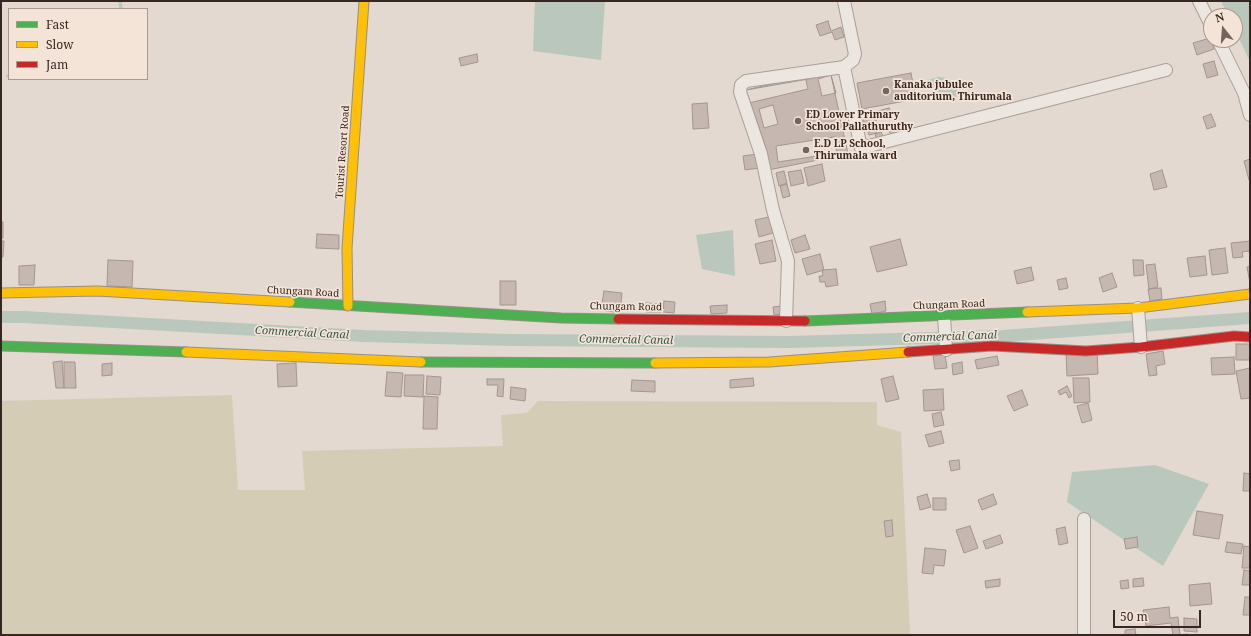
<!DOCTYPE html>
<style>
body{margin:0}
#map{position:relative;width:1251px;height:636px;overflow:hidden;background:#e3d9d0;font-family:"Noto Serif",serif}
canvas{display:block}
.frame{position:absolute;inset:0;border:2px solid #372621;pointer-events:none}
.legend{position:absolute;left:8px;top:8px;width:140px;height:72px;box-sizing:border-box;background:#f3e4d7;border:1px solid #a8988e;margin:0;padding:5px 7px;list-style:none;font-size:12px;color:#372621}
.legend li{display:flex;align-items:center;gap:8px;height:20px}
.legend b{width:20px;border:1px solid #a8988e}
.north{position:absolute;left:1203px;top:8px;width:40px;height:40px;box-sizing:border-box;background:#f3e4d7;border:1px solid #a8988e;border-radius:50%;rotate:343deg;font-size:11px;font-weight:700;line-height:16px;text-align:center;color:#372621}
.north::after{content:'';display:block;margin:auto;width:14px;height:18px;background:#73655e;clip-path:polygon(50% 0,100% 100%,50% 72%,0 100%)}
.scale{position:absolute;left:1113px;top:610px;width:88px;height:18px;box-sizing:border-box;border:2px solid #372621;border-top:0;padding-left:5px;font-size:12px;line-height:14px;white-space:nowrap;color:#372621;-webkit-text-stroke:3px #f3e4d7;paint-order:stroke}
</style>
<div id="map">
<canvas width="1251" height="636"></canvas>
<div class="frame"></div>
<ul class="legend">
<li><b style="height:5px;background:#4caf50"></b>Fast</li>
<li><b style="height:5px;background:#ffc107"></b>Slow</li>
<li><b style="height:5px;background:#c62828"></b>Jam</li>
</ul>
<div class="north">N</div>
<div class="scale">50 m</div>
</div>
<script>
const ctx = document.querySelector('canvas').getContext('2d');
ctx.lineJoin = 'round';
function fillPath(path, color) { ctx.fillStyle = color; ctx.fill(path, 'evenodd'); }
const shape = rows => new Path2D(rows.map(r => 'M' + r).join(''));
function trace(path, color, width, dash) { ctx.strokeStyle = color; ctx.lineWidth = width; ctx.lineCap = dash ? 'butt' : 'round'; ctx.setLineDash(dash || []); ctx.stroke(path); }
function write(font, color, halo, rows, align = 'center') {
  ctx.font = font + ' "Noto Serif",serif'; ctx.lineWidth = 3.5; ctx.setLineDash([]); ctx.textBaseline = 'middle'; ctx.strokeStyle = halo; ctx.fillStyle = color; for (const [text, x, y, turn = 0] of rows) {
    ctx.save(); ctx.translate(x, y); ctx.rotate((+turn || 0) * Math.PI / 180); ctx.textAlign = isNaN(turn) ? turn : align; if (halo) ctx.strokeText(text, 0, 0); ctx.fillText(text, 0, 0); ctx.restore();
  }
}
fillPath(shape([
 [232,395,238,490,305,490,302,451,503,446,501,415,527,413,538,401,877,402,877,425,901,432,910,635,1,635,1,401]
]), '#d4ccb4');
fillPath(shape([
 [535,1,605,1,601,60,533,51],
 [1221,1,1250,1,1250,62,1235,30,1235,16,1228,16],
 [938,77,947,78,957,86,958,89,958,94,953,102,944,99,937,96,936,91,932,89,931,86,926,86,928,80],
 [733,230,735,276,702,269,696,235],
 [1155,465,1209,484,1163,566,1067,502,1072,472]
]), '#bac7bc');
trace(shape([
 [120,1,121,9],
 [8,76,9,76]
]), '#bac7bc', 3.5);
trace(shape([
 [1,317,24,317,364,336,511,340,789,342,1003,336,1250,318]
]), '#bac7bc', 12);
const building = shape([
 [828,21,831,31,841,27,844,37,835,40,832,32,820,36,816,25,828,21],
 [1210,38,1214,49,1197,55,1193,43,1210,38],
 [477,54,478,62,461,66,459,58,477,54],
 [1214,61,1218,75,1207,78,1203,64,1214,61],
 [911,73,916,99,862,109,857,83,911,73],
 [831,75,836,93,822,96,818,79,831,75],
 [831,75,848,154,768,170,766,148,746,90,831,75],
 [805,76,808,89,749,103,746,90,805,76],
 [707,103,709,128,693,129,692,104,707,103],
 [773,105,778,124,764,128,759,109,773,105],
 [889,108,892,115,880,118,878,111,889,108],
 [874,111,877,120,864,123,862,115,874,111],
 [1211,114,1216,126,1207,129,1203,117,1211,114],
 [901,122,906,134,892,139,888,127,901,122],
 [875,126,877,133,869,135,867,129,875,126],
 [881,132,884,139,877,141,875,134,881,132],
 [834,137,837,153,778,162,776,146,834,137],
 [757,154,759,168,745,170,743,156,757,154],
 [1250,159,1250,180,1249,180,1244,161,1250,159],
 [822,164,825,181,808,186,804,168,822,164],
 [801,170,804,183,791,186,788,172,801,170],
 [1162,170,1167,187,1154,190,1150,174,1162,170],
 [784,171,787,183,779,186,776,173,784,171],
 [787,184,790,196,783,198,780,186,787,184],
 [769,217,773,233,759,237,755,220,769,217],
 [1,222,3,222,3,238,1,238,1,222],
 [317,234,339,235,339,249,316,248,317,234],
 [805,235,810,249,795,253,791,240,805,235],
 [900,239,907,265,877,272,870,247,900,239],
 [772,240,776,261,760,264,755,244,772,240],
 [1,241,4,241,3,257,1,257,1,241],
 [1250,241,1250,257,1249,251,1242,252,1243,257,1233,258,1231,243,1250,241],
 [1225,248,1228,273,1212,275,1209,250,1225,248],
 [820,254,824,270,807,275,802,259,820,254],
 [1205,256,1207,275,1190,277,1187,258,1205,256],
 [108,260,133,261,132,287,107,286,108,260],
 [1133,260,1143,260,1144,275,1134,276,1133,260],
 [1155,264,1158,287,1149,289,1146,265,1155,264],
 [35,265,34,285,19,285,19,266,35,265],
 [1250,266,1250,283,1247,267,1250,266],
 [1031,267,1034,280,1017,284,1014,271,1031,267],
 [836,269,838,285,826,287,825,282,820,282,819,276,823,276,822,270,836,269],
 [1112,273,1117,287,1103,292,1099,278,1112,273],
 [1066,278,1068,288,1059,290,1057,280,1066,278],
 [500,281,516,281,516,305,500,305,500,281],
 [1161,288,1162,299,1150,301,1148,289,1161,288],
 [604,291,622,293,620,313,601,310,604,291],
 [664,301,675,302,674,313,663,312,664,301],
 [885,301,886,311,872,314,870,304,885,301],
 [646,303,661,304,661,312,646,312,646,303],
 [727,305,727,313,711,314,710,306,727,305],
 [781,306,781,314,774,315,773,307,781,306],
 [1236,344,1250,344,1250,360,1236,360,1236,344],
 [1163,351,1165,364,1156,366,1157,375,1149,376,1146,354,1163,351],
 [1097,352,1098,374,1067,376,1066,353,1097,352],
 [945,354,947,368,935,369,933,356,945,354],
 [997,356,999,365,977,369,975,360,997,356],
 [1234,357,1235,374,1212,375,1211,358,1234,357],
 [62,361,64,388,56,388,53,362,62,361],
 [64,362,75,362,76,388,64,388,64,362],
 [962,362,963,373,953,375,952,364,962,362],
 [112,363,112,375,102,376,102,364,112,363],
 [296,363,297,386,278,387,277,364,296,363],
 [1250,368,1250,398,1241,399,1236,371,1250,368],
 [387,372,403,373,401,397,385,396,387,372],
 [405,375,424,375,423,397,404,396,405,375],
 [427,376,441,377,440,395,426,394,427,376],
 [893,376,899,399,886,402,881,379,893,376],
 [753,378,754,386,730,388,730,380,753,378],
 [1073,378,1089,378,1090,402,1074,403,1073,378],
 [487,379,504,379,503,397,497,396,498,385,487,385,487,379],
 [632,380,655,381,655,392,631,391,632,380],
 [1067,386,1072,396,1069,398,1066,392,1060,395,1058,391,1067,386],
 [511,387,526,389,525,401,510,399,511,387],
 [943,389,944,410,924,411,923,390,943,389],
 [1022,390,1028,405,1014,411,1007,396,1022,390],
 [424,396,438,397,437,429,423,429,424,396],
 [1088,403,1092,420,1082,423,1077,406,1088,403],
 [941,412,944,425,934,427,932,414,941,412],
 [941,431,944,443,929,447,925,435,941,431],
 [959,460,960,469,951,471,949,461,959,460],
 [1244,473,1250,474,1250,491,1243,491,1244,473],
 [927,494,931,507,920,510,917,497,927,494],
 [993,494,997,504,982,510,978,500,993,494],
 [933,498,946,498,946,510,933,510,933,498],
 [1197,511,1223,515,1219,539,1193,535,1197,511],
 [892,520,893,536,886,537,884,521,892,520],
 [970,526,978,548,964,553,956,530,970,526],
 [1065,527,1068,543,1059,545,1056,529,1065,527],
 [1000,535,1003,543,986,549,983,541,1000,535],
 [1137,537,1138,547,1126,549,1124,539,1137,537],
 [1227,542,1243,544,1241,554,1225,552,1227,542],
 [1244,546,1250,547,1250,568,1242,568,1244,546],
 [925,548,946,550,944,566,934,565,933,574,922,573,925,548],
 [1244,570,1250,571,1250,585,1242,585,1244,570],
 [1143,578,1144,586,1133,587,1133,579,1143,578],
 [1000,579,1000,586,986,588,985,581,1000,579],
 [1128,580,1129,588,1121,589,1120,581,1128,580],
 [1210,583,1212,604,1190,606,1189,585,1210,583],
 [1245,597,1250,597,1250,615,1243,615,1245,597],
 [1169,607,1170,618,1178,617,1180,635,1188,634,1188,635,1173,635,1171,623,1146,626,1143,610,1169,607],
 [1184,618,1197,619,1197,632,1184,631,1184,618],
 [1135,629,1136,635,1125,635,1125,630,1135,629]
]);
fillPath(building, '#c6b7b1');
trace(building, '#a3958f', 1);
const street = shape([
 [1199,1,1211,25],
 [1218,40,1244,93,1250,115],
 [844,67,861,148,1166,70],
 [1138,308,1141,347],
 [944,316,946,350],
 [786,321,788,261,773,210,761,154,740,92,741,85,746,81,844,67,853,60,855,54,844,1],
 [1084,635,1084,519]
]);
const fast = shape([
 [290,302,561,318,618,319],
 [805,321,1027,312],
 [1,346,186,352],
 [421,362,655,363]
]);
const slow = shape([
 [1,293,97,291,290,302],
 [348,306,347,248,364,1],
 [1027,312,1138,308,1250,294],
 [186,352,421,362],
 [655,363,769,362,908,352]
]);
const jam = shape([
 [618,319,805,321],
 [908,352,992,346,1086,351,1141,347,1234,336,1250,337]
]);
trace(street, '#a99f98', 14);
trace(fast, '#988e88', 11);
trace(slow, '#988e88', 11);
trace(jam, '#988e88', 11);
trace(street, '#ece6e1', 12);
trace(fast, '#4caf50', 9);
trace(slow, '#ffc107', 9);
trace(jam, '#c62828', 9);
for (const [x, y, r, color] of [
 [886,91,4,"#73655e"],
 [798,121,4,"#73655e"],
 [806,150,4,"#73655e"]
]) { const dot = new Path2D(); dot.arc(x, y, r, 0, 2 * Math.PI); ctx.fillStyle = color; ctx.fill(dot); trace(dot, '#f3e4d7', 1.5); }
write('bold 10px', '#372621', '#f3e4d7', [
 ["Kanaka jubulee",894,85],
 ["auditorium, Thirumala",894,97],
 ["ED Lower Primary",806,115],
 ["School Pallathuruthy",806,127],
 ["E.D LP School,",814,144],
 ["Thirumala ward",814,156]
], 'left');
write('10px', '#372621', '#f3e4d7', [
 ["Tourist Resort Road",343,152,-86],
 ["Chungam Road",303,292,3],
 ["Chungam Road",949,305,-2],
 ["Chungam Road",626,307,1]
]);
write('italic 11px', '#32554a', '#f3e4d7', [
 ["Commercial Canal",302,333,3],
 ["Commercial Canal",950,337,-2],
 ["Commercial Canal",626,340,1]
]);
</script>
